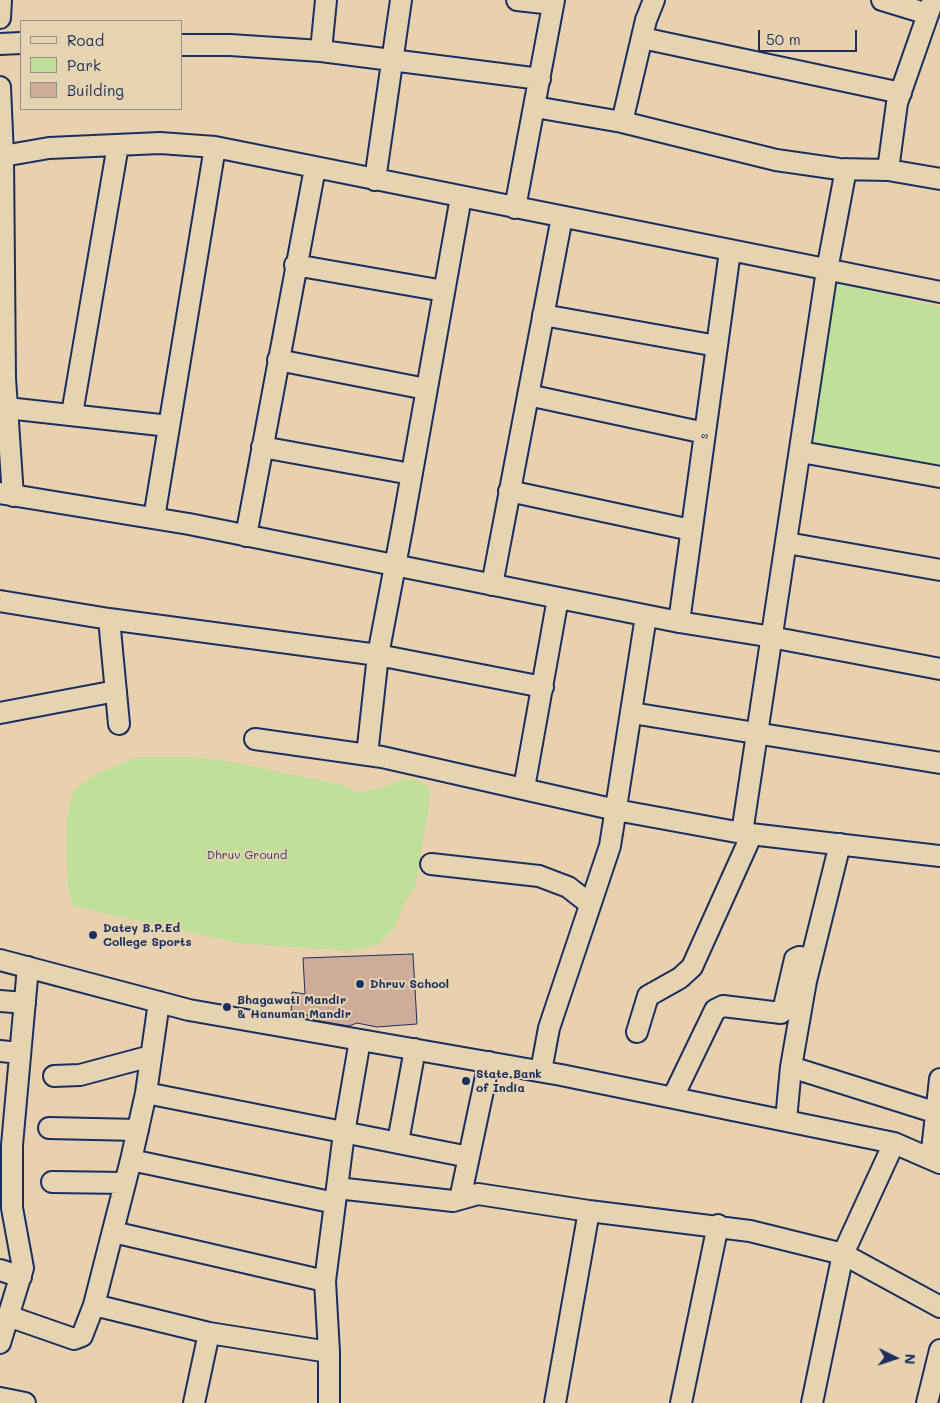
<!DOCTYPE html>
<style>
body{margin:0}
#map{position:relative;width:940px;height:1403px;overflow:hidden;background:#e9d1af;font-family:Mali,sans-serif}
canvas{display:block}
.legend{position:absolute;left:20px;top:20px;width:162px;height:90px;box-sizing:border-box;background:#e6d3b1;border:1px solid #959190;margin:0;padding:6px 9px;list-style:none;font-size:15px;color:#1b2f5e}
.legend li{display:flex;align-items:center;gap:10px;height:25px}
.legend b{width:25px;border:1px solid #959190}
.north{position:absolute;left:870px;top:1333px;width:50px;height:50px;-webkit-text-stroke:4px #e6d3b1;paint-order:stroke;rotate:94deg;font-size:14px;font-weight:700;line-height:20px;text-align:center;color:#1b2f5e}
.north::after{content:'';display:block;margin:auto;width:18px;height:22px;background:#1b2f5e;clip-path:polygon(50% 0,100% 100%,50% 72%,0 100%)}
.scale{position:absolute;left:758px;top:30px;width:99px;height:22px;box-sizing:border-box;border:2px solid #1b2f5e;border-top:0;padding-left:6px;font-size:15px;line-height:18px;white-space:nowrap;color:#1b2f5e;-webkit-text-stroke:4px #e6d3b1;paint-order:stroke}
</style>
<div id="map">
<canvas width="940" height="1403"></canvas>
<ul class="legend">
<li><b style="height:6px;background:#e6d3b1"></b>Road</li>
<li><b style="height:14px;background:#bfe099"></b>Park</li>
<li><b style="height:14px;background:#cfac99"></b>Building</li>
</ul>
<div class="north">N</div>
<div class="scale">50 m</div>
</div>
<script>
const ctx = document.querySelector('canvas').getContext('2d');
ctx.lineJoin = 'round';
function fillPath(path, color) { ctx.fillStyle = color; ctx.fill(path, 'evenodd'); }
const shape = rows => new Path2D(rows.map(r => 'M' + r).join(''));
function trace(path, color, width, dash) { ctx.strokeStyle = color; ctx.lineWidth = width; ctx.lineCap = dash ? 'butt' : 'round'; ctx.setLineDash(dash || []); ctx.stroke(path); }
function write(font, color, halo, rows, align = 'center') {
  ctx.font = font + ' Mali,sans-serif'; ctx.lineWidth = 4; ctx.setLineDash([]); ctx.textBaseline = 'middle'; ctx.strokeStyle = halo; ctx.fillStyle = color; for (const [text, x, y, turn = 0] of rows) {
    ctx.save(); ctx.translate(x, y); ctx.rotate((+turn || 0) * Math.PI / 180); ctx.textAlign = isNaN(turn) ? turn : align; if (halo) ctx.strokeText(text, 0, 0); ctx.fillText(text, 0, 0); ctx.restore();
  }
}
fillPath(shape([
 [836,283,940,307,940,471,810,450],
 [138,757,189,757,226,761,343,785,357,793,382,788,401,780,416,779,429,788,430,799,415,887,403,906,394,928,378,945,350,951,237,943,73,906,68,888,66,846,67,818,74,790,98,773]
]), '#bfe099');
const building = shape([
 [413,954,417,1024,377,1027,357,1023,349,1026,308,1019,308,1015,291,1016,292,992,305,994,303,958,413,954]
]);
fillPath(building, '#cfac99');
trace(building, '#1b2f5e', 1);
const minor = shape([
 [517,0,553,4],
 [882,0,928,14],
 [0,18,1,0],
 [642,38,901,93],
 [0,44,21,43],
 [181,45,230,45,321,51,540,79],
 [321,51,326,0],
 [0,87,3,156,5,378,13,496],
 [535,107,622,122,776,160,839,169,888,170,940,179],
 [622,122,646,20,654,0],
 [3,156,49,148,160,143,215,147,940,292],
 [846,169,827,270,742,833,940,856],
 [888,170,897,103,933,0],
 [375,180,401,0],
 [515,208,554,0],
 [295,265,444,291],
 [543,315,717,346],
 [278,360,426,389],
 [528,395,705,433],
 [7,408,169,426],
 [72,414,118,145],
 [262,447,411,474],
 [801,452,940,477],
 [509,491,691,530],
 [0,493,189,524,679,622,760,635,940,669],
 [154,518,215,147],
 [246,536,315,168],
 [787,543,940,570],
 [492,585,562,217],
 [0,601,109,619,378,655,543,687],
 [109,619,119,724],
 [679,622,730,251],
 [0,713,116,691],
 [632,713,940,763],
 [255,739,382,757,616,810,742,833],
 [367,755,378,655,402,529,461,197],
 [524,788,558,598],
 [431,864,539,876,568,887,590,904],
 [0,960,189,1010,561,1075,894,1143,940,1163],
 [0,1001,25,1003],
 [637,1032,648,996,680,978,692,967,752,834],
 [0,1051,19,1053],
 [791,1067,937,1113],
 [541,1071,549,1028,610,846,646,616],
 [54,1076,80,1075,151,1056],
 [146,1093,469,1157],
 [673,1097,715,1010,723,1006,781,1013,783,1011,795,959,799,957,811,958],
 [786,1120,791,1067,806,981,840,844],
 [49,1128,138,1130],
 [398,1142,415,1049],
 [931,1159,940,1079],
 [131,1160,335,1203],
 [52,1182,125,1183],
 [337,1188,453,1201,478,1194,589,1211,750,1231,843,1254,940,1307],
 [460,1199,489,1062],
 [113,1232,325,1281],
 [0,1270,21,1277],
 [94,1305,209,1333,329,1352,329,1403],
 [8,1316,74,1339,82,1336,94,1305,131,1160,146,1093,159,1002],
 [0,1343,23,1268,12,1208,12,1145,28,967],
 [329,1352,325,1281,344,1133,360,1040],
 [0,1398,25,1403],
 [194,1403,209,1333],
 [555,1403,589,1211],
 [681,1403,718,1225],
 [812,1403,843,1254,894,1143],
 [927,1403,940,1350]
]);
trace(minor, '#1b2f5e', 24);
trace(minor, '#e6d3b1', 20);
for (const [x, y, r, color] of [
 [93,935,5,"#1b2f5e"],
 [360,984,5,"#1b2f5e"],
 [227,1007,5,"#1b2f5e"],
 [466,1081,5,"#1b2f5e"]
]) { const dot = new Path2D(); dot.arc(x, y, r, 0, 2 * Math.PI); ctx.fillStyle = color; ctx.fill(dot); trace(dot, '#e6d3b1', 2); }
write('12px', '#1b2f5e', '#e6d3b1', [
 ["s",704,436,-82]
]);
write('12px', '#2b4164', '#e6d3b1', [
 ["Dhruv Ground",247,855]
]);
write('bold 12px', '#1b2f5e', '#e6d3b1', [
 ["Datey B.P.Ed",103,928],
 ["College Sports",103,942],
 ["Dhruv School",370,984],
 ["Bhagawati Mandir",237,1000],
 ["& Hanuman Mandir",237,1014],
 ["State Bank",476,1074],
 ["of India",476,1088]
], 'left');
</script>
